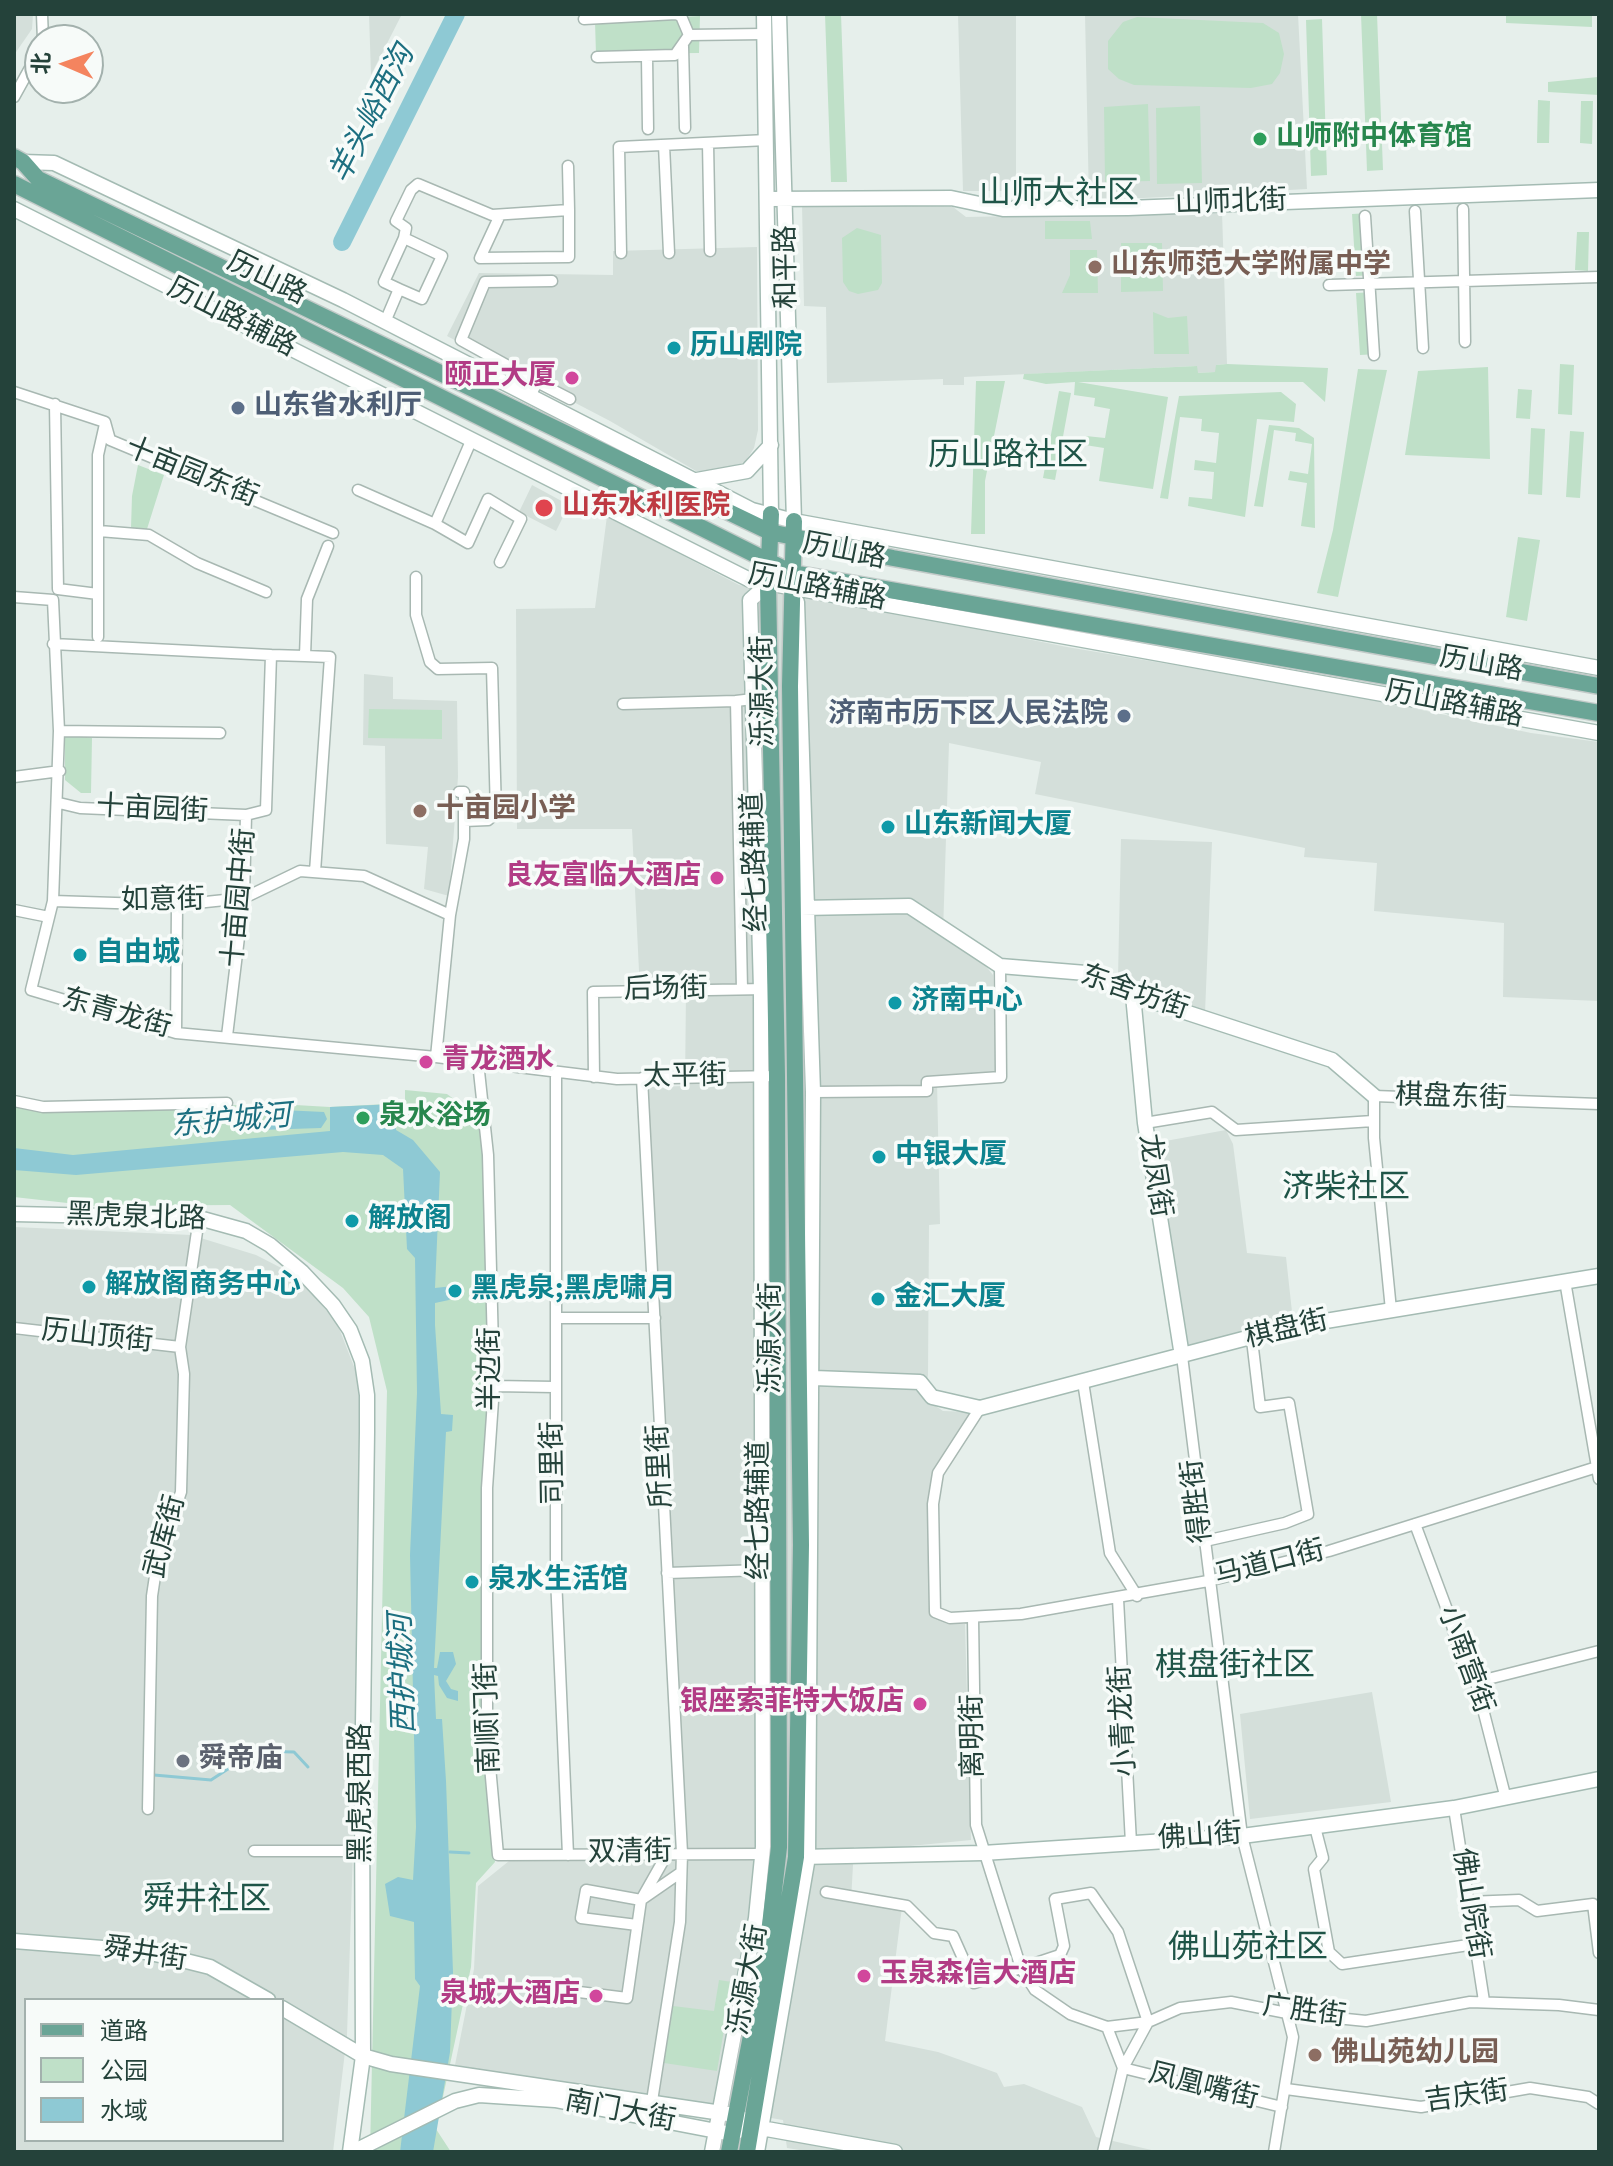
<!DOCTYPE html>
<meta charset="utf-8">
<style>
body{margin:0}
#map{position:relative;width:1613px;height:2166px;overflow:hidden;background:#e6efeb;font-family:"Source Sans 3","Noto Sans SC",sans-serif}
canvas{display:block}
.frame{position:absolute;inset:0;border:16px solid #24423a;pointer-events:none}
.legend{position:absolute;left:24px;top:1998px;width:260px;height:144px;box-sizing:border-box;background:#f7fbf9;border:2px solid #a3b1ad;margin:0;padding:10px 14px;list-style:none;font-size:24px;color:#24423a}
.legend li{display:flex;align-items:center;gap:16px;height:40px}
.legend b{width:40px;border:2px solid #a3b1ad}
.north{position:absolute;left:24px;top:24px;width:80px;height:80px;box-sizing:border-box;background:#f7fbf9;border:2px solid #a3b1ad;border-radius:50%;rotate:272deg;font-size:22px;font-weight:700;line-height:32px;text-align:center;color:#24423a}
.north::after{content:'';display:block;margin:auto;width:28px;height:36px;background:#f4845f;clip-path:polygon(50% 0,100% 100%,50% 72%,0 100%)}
</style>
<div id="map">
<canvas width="1613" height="2166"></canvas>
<div class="frame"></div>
<ul class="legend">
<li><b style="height:10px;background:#6aa596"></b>道路</li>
<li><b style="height:22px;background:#bfe0c8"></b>公园</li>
<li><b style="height:22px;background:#8ec9d4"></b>水域</li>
</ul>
<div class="north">北</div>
</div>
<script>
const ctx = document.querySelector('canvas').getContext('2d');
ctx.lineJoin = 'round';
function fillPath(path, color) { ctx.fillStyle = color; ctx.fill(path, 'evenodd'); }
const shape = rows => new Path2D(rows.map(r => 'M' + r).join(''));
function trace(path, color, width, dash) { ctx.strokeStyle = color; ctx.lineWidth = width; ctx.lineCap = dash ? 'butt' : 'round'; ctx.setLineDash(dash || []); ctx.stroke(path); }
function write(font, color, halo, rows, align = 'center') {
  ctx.font = font + ' "Source Sans 3","Noto Sans SC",sans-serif'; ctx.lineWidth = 7; ctx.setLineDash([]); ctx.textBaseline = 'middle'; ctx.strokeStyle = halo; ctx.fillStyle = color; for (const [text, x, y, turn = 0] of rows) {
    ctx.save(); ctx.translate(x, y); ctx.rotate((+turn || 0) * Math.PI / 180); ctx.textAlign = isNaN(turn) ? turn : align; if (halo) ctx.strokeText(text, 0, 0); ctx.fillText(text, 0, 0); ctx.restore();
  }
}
fillPath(shape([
 [14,14,33,14,32,29,14,55],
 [369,14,402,14,371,75],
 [958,14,1016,14,1016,191,963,191],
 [1085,14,1298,14,1307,189,1089,201],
 [802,204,953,207,966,217,1222,212,1227,364,1216,365,1216,372,1197,373,1196,366,964,377,964,385,943,385,943,379,827,383,826,307,804,306],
 [757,247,758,430,754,448,745,462,716,472,696,471,610,421,447,336,479,273,613,275,613,251],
 [532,485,569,505,556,531,519,512],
 [607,516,739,585,982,627,982,630,1067,647,1346,694,1531,733,1599,742,1599,1001,1503,997,1504,923,1374,911,1377,863,1304,857,1305,848,1035,794,1041,762,949,743,943,933,976,954,993,975,996,1076,937,1081,940,1224,929,1225,928,1375,924,1398,943,1411,972,1412,933,1472,929,1506,932,1616,947,1624,965,1624,971,1840,880,1849,854,1847,851,1901,902,1907,885,2041,938,2052,997,2073,1004,2087,1024,2084,1082,2107,1096,2137,1160,2152,812,2152,787,2148,783,2120,455,2065,474,1969,478,1886,509,1861,687,1857,648,1087,685,1086,686,991,640,991,632,829,517,829,516,609,595,608],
 [364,674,393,677,393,699,457,701,458,777,449,896,424,889,428,847,386,844,385,746,363,745],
 [1121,839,1212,842,1205,1013,1118,977],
 [1226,1130,1233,1144,1247,1253,1286,1257,1293,1321,1186,1354,1149,1144],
 [14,1227,191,1235,256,1255,297,1276,337,1323,360,1382,353,1851,347,2035,333,2152,14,2152,14,1335,86,1340,14,1333],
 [26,2000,282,2000,282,2140,26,2140],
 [1372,1692,1391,1802,1250,1819,1240,1714]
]), '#d4dfda');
fillPath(shape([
 [825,14,841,14,847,182,831,182],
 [1361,14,1377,14,1383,170,1367,171],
 [1506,14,1592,14,1592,27,1506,23],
 [700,16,699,53,596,54,595,22],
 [1137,17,1263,23,1279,33,1284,54,1280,73,1272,84,1251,88,1134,85,1119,79,1108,69,1108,41,1123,22],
 [1322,19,1327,175,1311,176,1306,20],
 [1599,51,1599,95,1548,92,1548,82,1598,77],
 [1538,100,1550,101,1549,143,1537,143],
 [1581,101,1593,101,1592,144,1580,143],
 [1148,104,1150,181,1105,182,1104,107],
 [1200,106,1202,183,1157,184,1156,108],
 [1370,213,1374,275,1356,276,1352,214],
 [1045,221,1090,221,1092,239,1045,239],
 [857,228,881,235,882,283,878,290,858,294,849,291,843,282,842,238],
 [1577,232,1589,232,1588,271,1575,270],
 [1121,243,1162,243,1163,291,1121,292],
 [1070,250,1097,250,1098,293,1062,293,1070,275],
 [1375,292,1378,354,1360,355,1356,293],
 [1153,312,1168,318,1187,316,1189,354,1154,354],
 [1227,364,1328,368,1325,402,1303,382,1078,382,1168,397,1153,489,1099,481,1104,448,1085,445,1086,436,1105,438,1110,409,1094,406,1095,398,1074,395,1075,382,1046,384,1023,379,1024,374,1197,366,1198,373,1215,372,1216,365],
 [1560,364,1574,365,1572,415,1558,414],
 [1488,367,1490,459,1405,455,1418,371],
 [1358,369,1387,370,1338,597,1317,593,1333,530],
 [976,381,1005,381,985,481,985,534,971,534],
 [1518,389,1532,390,1530,419,1516,418],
 [1059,391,1071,393,1055,480,1043,478],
 [1281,392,1296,404,1294,422,1257,419,1245,517,1188,506,1189,497,1212,499,1214,472,1194,470,1195,460,1216,463,1219,433,1201,431,1202,419,1180,417,1168,499,1160,498,1179,396],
 [1269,425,1299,428,1314,438,1315,528,1301,526,1307,483,1288,480,1290,471,1308,474,1312,444,1295,441,1296,433,1274,430,1263,507,1254,506],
 [1531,428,1545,429,1542,495,1528,494],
 [1570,431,1584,432,1580,498,1566,497],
 [138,465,164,475,147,529,131,528,132,496],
 [1518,537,1540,540,1527,621,1506,617],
 [369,709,442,710,442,739,368,738],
 [65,733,92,738,91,793,81,793,65,780],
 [405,1090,447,1094,479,1118,487,1174,491,1311,484,1732,495,1862,476,1883,471,1967,436,2129,451,2152,370,2152,387,1391,369,1317,343,1288,230,1205,94,1206,14,1197,14,1104,43,1110,278,1104,330,1107,405,1103],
 [719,1980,732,1982,717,2071,664,2063,673,2006,714,2011]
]), '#bfe0c8');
fillPath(shape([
 [395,1104,396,1130,413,1140,440,1172,435,1288,453,1286,455,1294,449,1300,435,1303,435,1325,441,1414,453,1415,452,1431,446,1432,434,1668,437,1668,440,1652,453,1652,456,1664,446,1681,451,1689,458,1691,458,1701,447,1698,439,1685,438,1676,434,1675,436,1719,442,1719,446,1781,453,1972,450,2052,433,2152,400,2152,420,1986,415,1979,414,1922,390,1916,385,1884,398,1877,413,1880,416,1827,410,1555,417,1393,415,1258,407,1249,403,1169,383,1155,343,1152,76,1175,14,1170,14,1148,73,1155,330,1131,330,1107],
 [282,1110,324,1112,327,1119,321,1128,260,1130,259,1125,273,1121]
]), '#8ec9d4');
trace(shape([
 [154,1775,211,1780,231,1767,244,1752,255,1751,294,1752,308,1767],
 [450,1852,469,1853]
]), '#8ec9d4', 3);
trace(shape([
 [342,242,456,14]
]), '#8ec9d4', 18);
const street = shape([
 [42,14,43,40],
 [584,19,676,14,681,16,689,35,764,34],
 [683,46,685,128],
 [597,57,675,55,689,35],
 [647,57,648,129],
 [14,97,40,50],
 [708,143,710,251],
 [664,145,669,253],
 [1463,209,1465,342],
 [1415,211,1423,348],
 [500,215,480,258,569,257,569,210],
 [1365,216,1374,355],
 [621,253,619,147,767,140],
 [1329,285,1599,277],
 [399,289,422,299,442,256,404,238],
 [385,322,399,289,384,282,404,238,406,228,396,221,411,190,418,184,492,215,569,210,568,166],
 [537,382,570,399],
 [14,392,105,422],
 [531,395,537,382,461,340,485,282,552,281],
 [55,404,58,589,98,594],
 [105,422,110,440,333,533],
 [358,490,435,524,471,441],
 [435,524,468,543,488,499,521,519,500,562],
 [99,531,149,535,197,563,266,592],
 [416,577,416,615,430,662,438,669,492,668,496,813,488,820,464,821],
 [14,597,53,600,59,731,53,901,31,990,176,1033,436,1057,617,1079,777,1076],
 [98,637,98,455,105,424],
 [53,644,271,655,266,810,246,815,244,896,227,1036],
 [271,655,305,656,307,599,328,546],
 [305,656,330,657,315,872],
 [623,704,736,701],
 [59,731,220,733],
 [14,777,60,771],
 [59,803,80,808,246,815],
 [53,901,177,905,244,898,300,871,364,876,450,915,436,1057],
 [14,910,49,917],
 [450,915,464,839,464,792,459,792],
 [742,989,736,701,753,699],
 [176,1033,177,905],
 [478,1062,488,1155,494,1386,487,1488,487,1733,498,1855,762,1854],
 [556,1072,556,1577,568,1855],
 [594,1077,593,992,766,989],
 [642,1078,682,1853,680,1922,652,2101],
 [813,1092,927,1091,927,1082,1001,1077,1000,966],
 [14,1101,43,1107,227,1103],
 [1145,1123,1212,1112,1236,1130,1373,1121],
 [1565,1281,1599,1479],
 [1391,1310,1374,1138,1374,1096,1599,1104],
 [556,1318,655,1318],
 [14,1328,180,1347],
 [1182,1356,1242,1836,1293,2037,1274,2152],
 [1083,1382,1110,1553,1137,1596],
 [494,1386,554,1387],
 [980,1408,938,1473,933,1504,935,1612,950,1618,1021,1614,1208,1581,1329,1551,1597,1467],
 [1415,1524,1449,1615,1466,1675,1476,1682,1506,1799],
 [1205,1541,1285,1523,1308,1514,1289,1403,1260,1407,1252,1340],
 [667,1573,762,1570],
 [489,1580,556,1577],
 [1118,1599,1131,1843],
 [1476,1682,1599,1651],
 [1454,1808,1484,2001],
 [148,1809,152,1596,157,1563,181,1492,184,1374,180,1347,199,1218],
 [1315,1827,1323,1858,1314,1869,1329,1952,1342,1964,1475,1944],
 [254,1851,362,1851],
 [826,1892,907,1906,934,1933,953,1936,974,1983,1021,1968,1060,1955,1064,1946,1055,1899,1091,1893,1118,1932,1148,2022,1107,2027,1070,2014,1035,1990,1021,1968,976,1825,973,1618],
 [1468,1902,1519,1900,1537,1911,1593,1904,1599,1953],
 [637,1925,581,1918,586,1890,641,1900,667,1854],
 [555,1989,627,1998,641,1900,680,1873],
 [1107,2027,1123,2068,1282,2107],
 [1286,2089,1421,2107,1530,2088,1588,2097,1599,2104],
 [1103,2152,1123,2068,1148,2022,1180,2008,1231,2002,1287,2013,1366,2021,1470,2002,1559,2005,1599,2010]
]);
const secondary = shape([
 [764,14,771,514],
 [779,14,794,521],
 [23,162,54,163,343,300,752,510,794,521,1599,668],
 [768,199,951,198,1003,209,1128,208,1599,190],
 [14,209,750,580,1599,733],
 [697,480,747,471,771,445],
 [801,908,909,906,1000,966,1086,973,1133,995,1332,1060,1374,1096],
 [1133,995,1145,1123,1182,1356],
 [14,1214,199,1218,246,1231,270,1245,302,1272,333,1305,350,1330,362,1361,367,1395,367,1432,362,1798,363,2056,350,2152],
 [814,1378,920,1382,932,1397,980,1408,1289,1327,1599,1276],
 [801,1857,983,1853,1242,1836,1454,1808,1599,1779],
 [14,1941,140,1951,174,1958,210,1967,268,2000],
 [282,2008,363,2056,391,2064,735,2115,761,2128,895,2152],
 [353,2152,455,2101,479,2095,555,2100,732,2134,743,2129],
 [712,2152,756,1918,763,1847,761,989,750,600,768,584],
 [757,2152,808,1857,813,1092,797,602]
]);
const primary = shape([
 [14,157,23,162,38,179,770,532,893,558,1599,686],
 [14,184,792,573,1599,713],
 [729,2152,767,1951,779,1847,777,1076,768,584,771,514],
 [747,2152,796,1857,801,1545,790,686,794,521]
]);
trace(street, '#a8b8b2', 13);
trace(secondary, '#a4bbb3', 17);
trace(primary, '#c2cac8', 19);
trace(street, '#fff', 10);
trace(secondary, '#fff', 14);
trace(primary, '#6aa596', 16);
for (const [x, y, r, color] of [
 [1260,139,8,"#2e9e5b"],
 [1095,267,8,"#8d6e63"],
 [674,348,8,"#0f9aa8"],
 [572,378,8,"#d1479c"],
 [238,408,8,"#5c6f8a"],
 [544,508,10,"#e0444e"],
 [1124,716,8,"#5c6f8a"],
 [420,811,8,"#8d6e63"],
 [888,827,8,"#0f9aa8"],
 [717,878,8,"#d1479c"],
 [80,955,8,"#0f9aa8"],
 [895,1003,8,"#0f9aa8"],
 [426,1062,8,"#d1479c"],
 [363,1118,8,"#2e9e5b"],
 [879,1157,8,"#0f9aa8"],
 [352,1221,8,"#0f9aa8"],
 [89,1287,8,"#0f9aa8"],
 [455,1291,8,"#0f9aa8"],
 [878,1299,8,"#0f9aa8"],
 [472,1582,8,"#0f9aa8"],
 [920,1704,8,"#d1479c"],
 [183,1761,8,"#6b7280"],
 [864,1976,8,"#d1479c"],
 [596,1996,8,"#d1479c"],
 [1315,2055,8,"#8d6e63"]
]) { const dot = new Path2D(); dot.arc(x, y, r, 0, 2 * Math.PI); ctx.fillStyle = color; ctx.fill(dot); trace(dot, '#f7fbf9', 3); }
write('bold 28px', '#27864d', '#f7fbf9', [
 ["山师附中体育馆",1276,139],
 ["泉水浴场",379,1118]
], 'left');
write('28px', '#24423a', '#f7fbf9', [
 ["山师北街",1231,204,-2],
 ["和平路",788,267,-91],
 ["历山路",266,280,26],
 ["历山路辅路",231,319,27],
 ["十亩园东街",191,474,22],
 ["历山路",844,553,11],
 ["历山路辅路",817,589,11],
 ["历山路",1481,666,10],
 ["泺源大街",765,691,-91],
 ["历山路辅路",1454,706,11],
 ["十亩园街",152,811,3],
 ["经七路辅道",757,862,-92],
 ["十亩园中街",241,898,-85],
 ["如意街",163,902,-1],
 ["后场街",666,991,-1],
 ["东舍坊街",1134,994,19],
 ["东青龙街",116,1015,16],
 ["太平街",685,1078,-1],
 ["棋盘东街",1451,1099,2],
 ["龙凤街",1153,1176,81],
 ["黑虎泉北路",136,1219,2],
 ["棋盘街",1287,1331,-13],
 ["历山顶街",97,1338,6],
 ["泺源大街",773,1338,-90],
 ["半边街",492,1369,-90],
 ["司里街",555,1463,-91],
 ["所里街",662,1466,-93],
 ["得胜街",1199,1501,-97],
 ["经七路辅道",761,1510,-90],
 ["武库街",167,1537,-75],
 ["马道口街",1270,1565,-14],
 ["小南营街",1464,1660,70],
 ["南顺门街",490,1718,-92],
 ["小青龙街",1125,1721,-93],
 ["离明街",975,1736,-91],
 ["黑虎泉西路",363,1793,-90],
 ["佛山街",1200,1838,-4],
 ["双清街",630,1854,-1],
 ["佛山院街",1469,1904,81],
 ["舜井街",145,1956,9],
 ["泺源大街",750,1980,-80],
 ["广胜街",1304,2013,8],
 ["凤凰嘴街",1203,2088,14],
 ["吉庆街",1467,2098,-8],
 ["南门大街",620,2113,11]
]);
write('bold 28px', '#785e54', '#f7fbf9', [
 ["山东师范大学附属中学",1111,267],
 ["十亩园小学",436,811],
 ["佛山苑幼儿园",1331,2055]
], 'left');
write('bold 28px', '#0d838f', '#f7fbf9', [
 ["历山剧院",690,348],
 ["山东新闻大厦",904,827],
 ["自由城",96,955],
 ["济南中心",911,1003],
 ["中银大厦",895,1157],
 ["解放阁",368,1221],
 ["解放阁商务中心",105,1287],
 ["黑虎泉;黑虎啸月",471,1291],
 ["金汇大厦",894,1299],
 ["泉水生活馆",488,1582]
], 'left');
write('bold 28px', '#b23c85', '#f7fbf9', [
 ["颐正大厦",556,378],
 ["良友富临大酒店",701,878],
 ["青龙酒水",442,1062,"left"],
 ["银座索菲特大饭店",904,1704],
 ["玉泉森信大酒店",880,1976,"left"],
 ["泉城大酒店",580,1996]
], 'right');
write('bold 28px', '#4e5e75', '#f7fbf9', [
 ["山东省水利厅",254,408],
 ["济南市历下区人民法院",1108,716,"right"]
], 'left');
write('bold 28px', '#be3a42', '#f7fbf9', [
 ["山东水利医院",562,508]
], 'left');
write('bold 28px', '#5b616d', '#f7fbf9', [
 ["舜帝庙",199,1761]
], 'left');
write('italic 30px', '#1c6f80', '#f7fbf9', [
 ["羊头峪西沟",374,115,-63],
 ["东护城河",231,1123,-5],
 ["西护城河",405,1674,-92]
]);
write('32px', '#1f5548', '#f7fbf9', [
 ["山师大社区",1059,196],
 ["历山路社区",1008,458],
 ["济柴社区",1346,1190],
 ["棋盘街社区",1235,1668],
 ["舜井社区",207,1902],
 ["佛山苑社区",1248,1950]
]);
</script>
